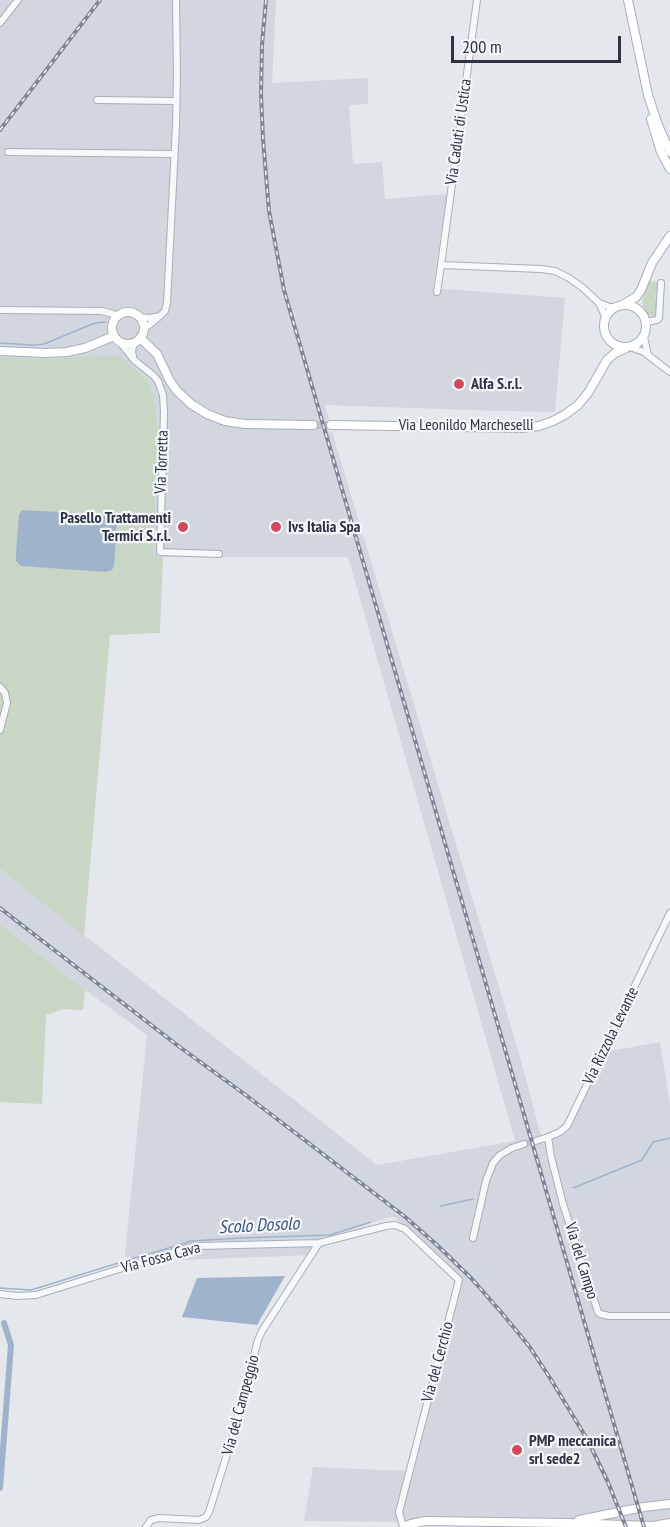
<!DOCTYPE html>
<style>
body{margin:0}
#map{position:relative;width:670px;height:1527px;overflow:hidden;background:#e4e7ec;font-family:"PT Sans Narrow",sans-serif}
canvas{display:block}
.scale{position:absolute;left:451px;top:36px;width:170px;height:27px;box-sizing:border-box;border:3px solid #2b3445;border-top:0;padding-left:8px;font-size:18px;line-height:21px;white-space:nowrap;color:#2b3445;-webkit-text-stroke:4px #f4f6f9;paint-order:stroke}
</style>
<div id="map">
<canvas width="670" height="1527"></canvas>
<div class="scale">200 m</div>
</div>
<script>
const ctx = document.querySelector('canvas').getContext('2d');
ctx.lineJoin = 'round';
function fillPath(path, color) { ctx.fillStyle = color; ctx.fill(path, 'evenodd'); }
const shape = rows => new Path2D(rows.map(r => 'M' + r).join(''));
function trace(path, color, width, dash) { ctx.strokeStyle = color; ctx.lineWidth = width; ctx.lineCap = dash ? 'butt' : 'round'; ctx.setLineDash(dash || []); ctx.stroke(path); }
function write(font, color, halo, rows, align = 'center') {
  ctx.font = font + ' "PT Sans Narrow",sans-serif'; ctx.lineWidth = 4.5; ctx.setLineDash([]); ctx.textBaseline = 'middle'; ctx.strokeStyle = halo; ctx.fillStyle = color; for (const [text, x, y, turn = 0] of rows) {
    ctx.save(); ctx.translate(x, y); ctx.rotate((+turn || 0) * Math.PI / 180); ctx.textAlign = isNaN(turn) ? turn : align; if (halo) ctx.strokeText(text, 0, 0); ctx.fillText(text, 0, 0); ctx.restore();
  }
}
fillPath(shape([
 [0,0,276,0,272,83,368,78,368,104,349,105,353,164,382,162,385,199,447,194,433,288,565,298,555,412,501,411,325,405,329,420,325,420,329,432,332,432,333,435,520,1057,541,1136,535,1137,537,1144,543,1144,564,1134,572,1122,590,1086,605,1052,660,1042,670,1104,670,1527,513,1527,513,1523,304,1521,313,1467,406,1471,457,1273,395,1217,386,1218,330,1237,310,1255,183,1260,176,1249,127,1264,125,1253,147,1035,85,990,0,924,0,869,377,1165,515,1141,348,557,153,557,158,428,156,411,148,380,136,371,72,357,50,359,0,357]
]), '#d2d6de');
fillPath(shape([
 [648,281,658,282,658,291,656,292,655,297,658,298,657,314,654,317,648,315,643,306,642,301],
 [119,356,148,380,154,397,158,428,153,556,163,557,160,633,110,635,84,936,0,869,0,357,50,359,72,357],
 [0,924,85,990,83,1010,64,1009,46,1015,42,1104,0,1102]
]), '#c9d6c5');
fillPath(shape([
 [22,510,112,515,117,521,114,566,112,570,106,572,21,566,16,561,16,553,19,515],
 [285,1276,257,1325,182,1317,197,1278]
]), '#9fb4cc');
trace(shape([
 [0,343,33,345,44,344,95,323,105,322],
 [573,1188,642,1160,653,1142,670,1138],
 [441,1206,473,1199],
 [149,1254,191,1241,242,1238,330,1235,371,1222],
 [0,1288,31,1290,141,1256]
]), '#9fb4cc', 1.5);
trace(shape([
 [0,1488,11,1345,4,1323]
]), '#9fb4cc', 6);
trace(shape([
 [524,1144,536,1141]
]), '#bfc3cb', 6, [6, 3]);
trace(shape([
 [313,425,331,425]
]), '#bfc3cb', 8, [8, 4]);
const street = shape([
 [477,0,441,265,541,269,555,271,569,278,583,288,599,303,605,316,605,321],
 [0,23,18,0],
 [97,100,176,101],
 [8,152,174,154],
 [437,292,441,265],
 [599,303,610,307,617,307],
 [0,310,102,311,113,314,116,318],
 [160,316,165,311,167,303,176,126,177,73,176,0],
 [139,317,150,318,160,316,143,330],
 [646,322,657,320,659,318,661,283],
 [644,337,648,355],
 [119,341,134,360,154,376,158,381,163,395,164,412,160,552,219,554],
 [630,347,644,352,670,372],
 [133,356,132,351,134,342],
 [0,687,5,693,7,703,0,730],
 [548,1137,551,1157,563,1204,598,1312,600,1314,609,1316,670,1316],
 [536,1141,548,1137,560,1132,567,1126,670,913],
 [473,1238,486,1181,493,1163,500,1155,512,1148,524,1144],
 [0,1294,17,1296,36,1295,187,1248,198,1246,319,1243,386,1226,395,1225,405,1229,459,1280,399,1512,403,1527],
 [146,1527,151,1520,159,1518,199,1520,206,1517,209,1512,234,1432,258,1340,262,1331,319,1243]
]);
const secondary = shape([
 [628,0,648,95,658,125,670,152],
 [651,119,661,152,670,169],
 '604 326a21 21 0 1 1 42 0a21 21 0 1 1-42 0Z',
 [622,305,636,297,641,290,652,263,670,236],
 '112 328a16 16 0 1 1 32 0a16 16 0 1 1-32 0Z',
 [140,338,157,354,170,381,177,391,191,404,207,414,225,421,245,424,313,425],
 [0,351,46,353,67,352,85,348,114,336],
 [331,425,522,428,539,426,553,421,566,414,578,405,588,393,607,360,615,353,626,348],
 [579,1520,644,1507,670,1504],
 [404,1527,411,1524,425,1521,566,1523,653,1526,670,1523]
]);
trace(street, '#a9aeb7', 8);
trace(secondary, '#a9aeb7', 10);
trace(street, '#f7f8fa', 6);
trace(secondary, '#fff', 8);
const rail = shape([
 [266,0,262,45,261,94,263,139,269,211,284,290,644,1527],
 [0,130,100,0],
 [0,908,177,1045,247,1096,404,1216,437,1245,472,1279,501,1312,529,1346,550,1378,587,1439,607,1480,626,1527]
]);
trace(rail, '#7d8696', 4);
trace(rail, '#f4f6f9', 1.5, [4.5]);
for (const [x, y, r, color] of [
 [459,384,6,"#d1495b"],
 [183,527,6,"#d1495b"],
 [276,527,6,"#d1495b"],
 [517,1450,6,"#d1495b"]
]) { const dot = new Path2D(); dot.arc(x, y, r, 0, 2 * Math.PI); ctx.fillStyle = color; ctx.fill(dot); trace(dot, '#f4f6f9', 2); }
write('16px', '#2b3445', '#f4f6f9', [
 ["Via Caduti di Ustica",459,132,-82],
 ["Via Leonildo Marcheselli",466,425],
 ["Via Torretta",162,462,-88],
 ["Via Rizzola Levante",611,1036,-64],
 ["Via Fossa Cava",161,1258,-15],
 ["Via del Campo",581,1261,73],
 ["Via del Cerchio",438,1362,-75],
 ["Via del Campeggio",241,1405,-75]
]);
write('bold 16px', '#2b3445', '#f4f6f9', [
 ["Alfa S.r.l.",471,384],
 ["Pasello Trattamenti",171,518,"right"],
 ["Termici S.r.l.",171,536,"right"],
 ["Ivs Italia Spa",288,527],
 ["PMP meccanica",529,1441],
 ["srl sede2",529,1459]
], 'left');
write('italic 18px', '#34527a', '#f4f6f9', [
 ["Scolo Dosolo",259,1226,-3]
]);
</script>
